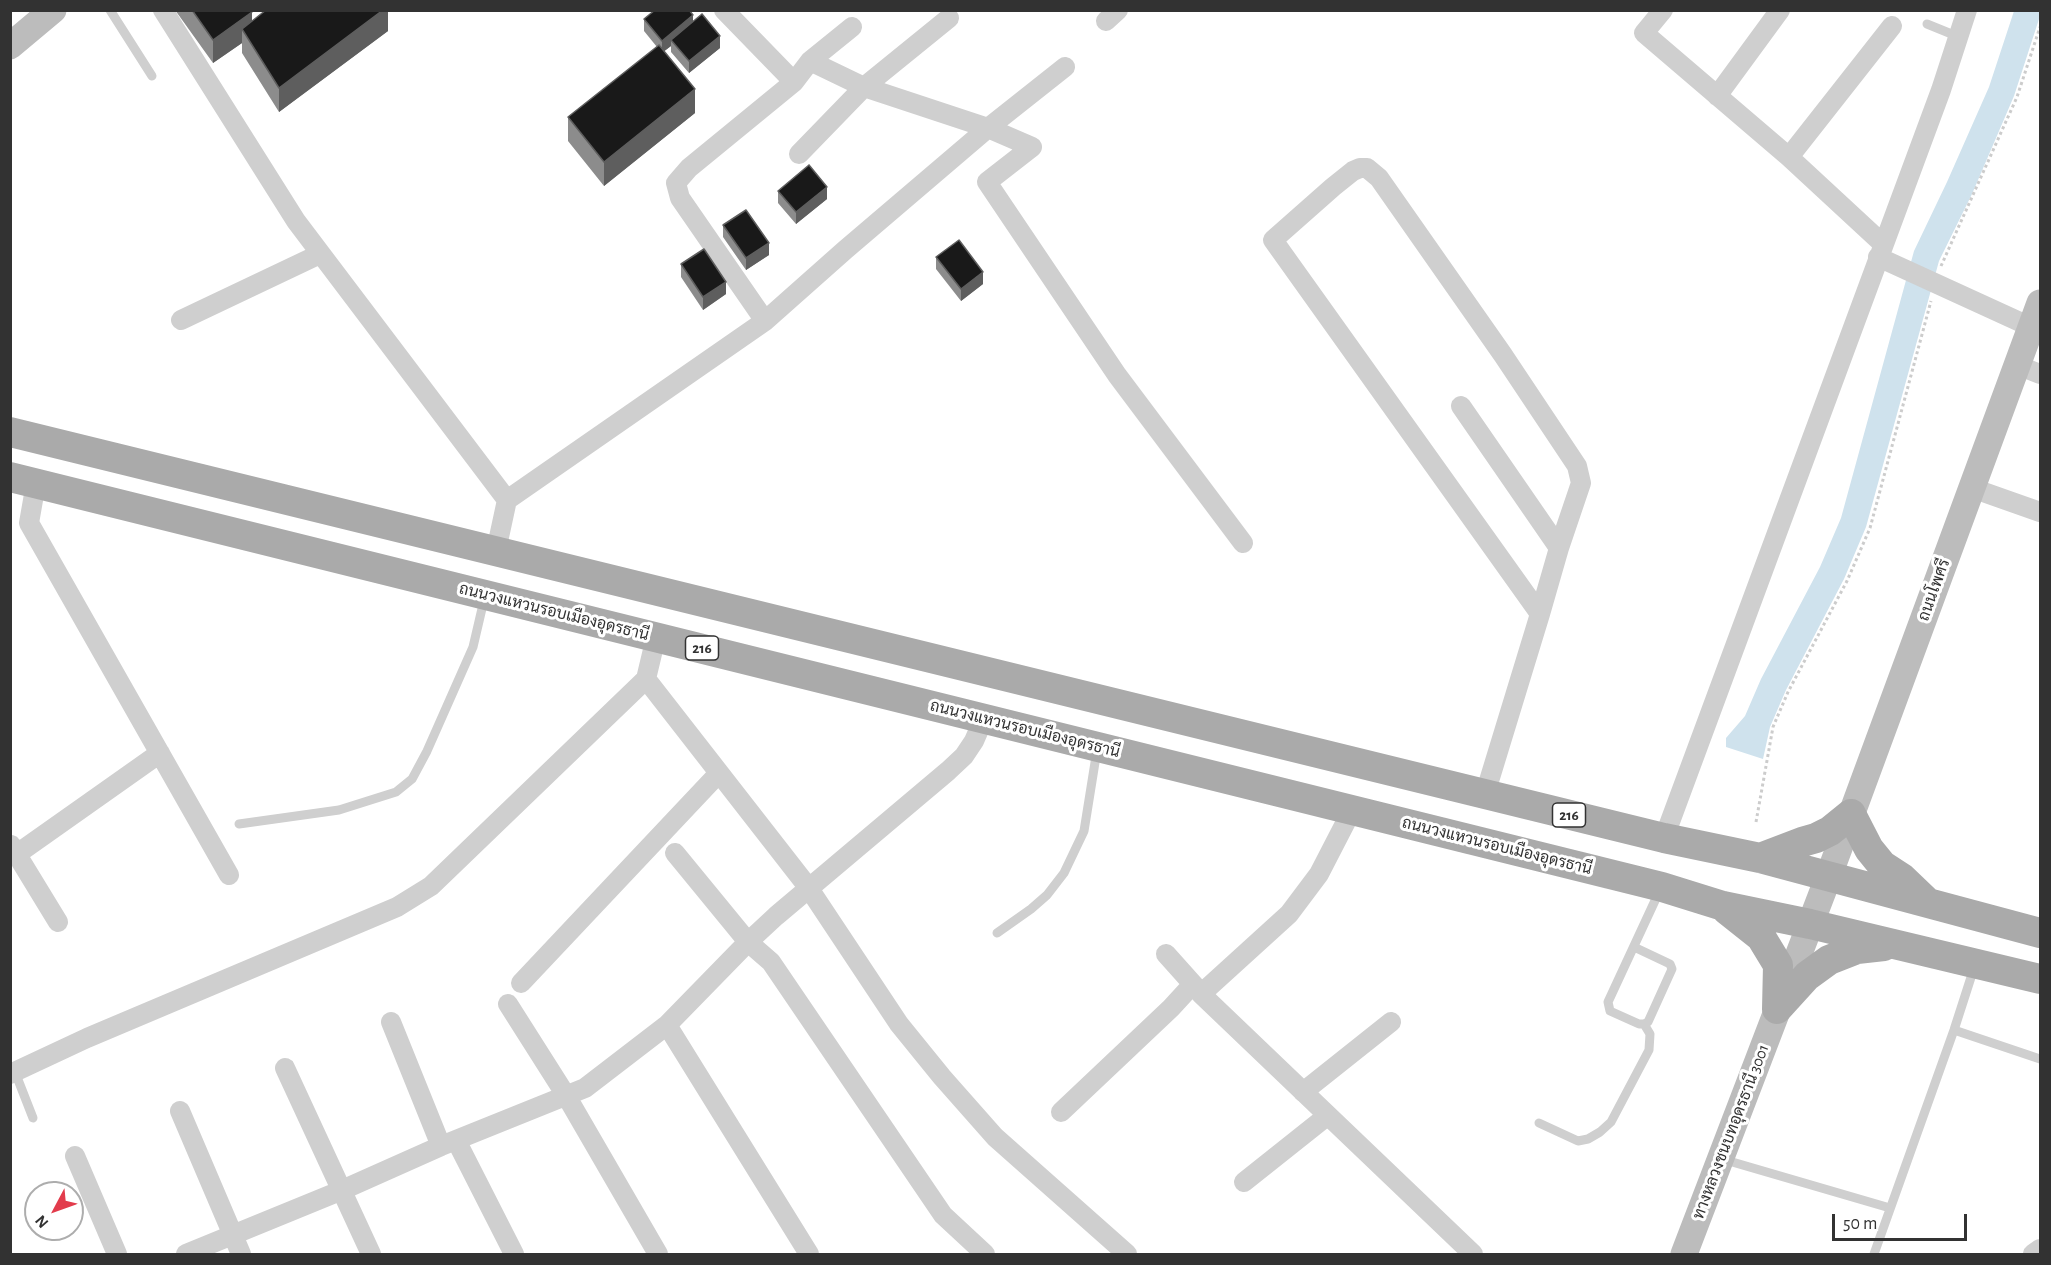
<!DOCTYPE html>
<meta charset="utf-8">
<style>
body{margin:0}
#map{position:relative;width:2051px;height:1265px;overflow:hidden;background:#fff;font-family:"Alegreya Sans",sans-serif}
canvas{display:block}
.frame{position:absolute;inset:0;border:12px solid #323232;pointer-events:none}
.north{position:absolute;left:24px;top:1181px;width:60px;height:60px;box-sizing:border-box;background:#fff;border:2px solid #adadad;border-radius:50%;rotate:229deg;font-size:16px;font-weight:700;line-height:24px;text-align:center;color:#323232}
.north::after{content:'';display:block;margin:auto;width:21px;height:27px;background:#e23c4c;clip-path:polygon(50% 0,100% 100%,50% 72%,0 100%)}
.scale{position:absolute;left:1832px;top:1214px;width:135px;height:27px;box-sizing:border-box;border:3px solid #323232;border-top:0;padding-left:8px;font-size:18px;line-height:21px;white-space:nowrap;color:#323232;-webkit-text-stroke:4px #fff;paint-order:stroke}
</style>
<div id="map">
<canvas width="2051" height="1265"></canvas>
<div class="frame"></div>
<div class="north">N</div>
<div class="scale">50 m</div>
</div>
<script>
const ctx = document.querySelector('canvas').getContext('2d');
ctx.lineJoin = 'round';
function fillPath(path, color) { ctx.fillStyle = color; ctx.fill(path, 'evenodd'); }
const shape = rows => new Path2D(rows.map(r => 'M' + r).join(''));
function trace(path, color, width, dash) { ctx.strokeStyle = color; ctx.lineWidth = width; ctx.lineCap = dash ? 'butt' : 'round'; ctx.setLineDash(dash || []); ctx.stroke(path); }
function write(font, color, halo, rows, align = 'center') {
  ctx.font = font + ' "Alegreya Sans",Sarabun,sans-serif'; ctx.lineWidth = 6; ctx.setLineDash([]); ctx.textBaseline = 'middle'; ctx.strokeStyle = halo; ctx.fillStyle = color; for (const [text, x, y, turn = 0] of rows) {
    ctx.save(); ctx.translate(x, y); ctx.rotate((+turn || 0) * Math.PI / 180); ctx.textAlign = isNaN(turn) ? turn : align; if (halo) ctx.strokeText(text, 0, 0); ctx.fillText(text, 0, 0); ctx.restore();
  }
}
fillPath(shape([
 [2014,11,2040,11,2040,16,2014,96,1972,194,1939,261,1866,527,1844,579,1786,690,1770,727,1763,759,1726,747,1726,738,1745,716,1761,679,1820,567,1841,518,1914,251,1947,182,1989,87]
]), '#cfe2ed');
trace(shape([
 [1941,266,2017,97,2040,27],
 [1756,822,1773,727,1788,692,1847,581,1870,528,1931,301]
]), '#ccc', 3, [3, 3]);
trace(shape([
 [110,10,152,76],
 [1927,24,1959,37],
 [239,824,339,810,396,792,412,779,427,751,473,647,484,600],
 [997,933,1031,909,1047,895,1064,873,1084,831,1097,750],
 [1634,947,1670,964,1672,969,1648,1022,1644,1024,1639,1024,1610,1011,1608,1002,1659,892],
 [1954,1030,2040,1059],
 [15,1072,33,1118],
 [1539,1123,1578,1141,1588,1139,1600,1132,1611,1122,1649,1050,1650,1034,1644,1024],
 [1722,1159,1890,1208],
 [1874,1254,1954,1030,1974,968]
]), '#cfcfcf', 9);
trace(shape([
 [163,10,296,221,507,500,496,551],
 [724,10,794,82,810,61,852,27],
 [1663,10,1644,33,1789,157,1883,244],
 [1106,21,1118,10],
 [810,61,864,87,988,128,1032,147,987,182,1117,375,1243,543],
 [1717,96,1780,10],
 [799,154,864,87,949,18],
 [1789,157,1892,26],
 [1878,257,2031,327],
 [181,320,320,254],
 [765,321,680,198,676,183,689,168,794,82],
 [2017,365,2040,374],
 [1461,406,1559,548],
 [36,483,29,523,229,875],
 [1972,488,2040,512],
 [507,500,765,321,845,250,988,128,1065,67],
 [646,679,808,887,899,1024,942,1077,995,1137,1127,1254],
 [1485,794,1540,614,1559,548,1581,483,1577,466,1503,355,1379,178,1367,168,1360,168,1353,171,1333,187,1273,240,1540,614],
 [1352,810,1319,874,1289,914,1201,994,1473,1254],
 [1664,838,1941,90,1967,10],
 [11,845,58,922],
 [675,853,748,942,771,962,943,1215,985,1254],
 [17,854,160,753],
 [1166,954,1200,992],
 [521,983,719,773],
 [508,1004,567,1097,658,1254],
 [391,1022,441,1146],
 [667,1025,809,1254],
 [285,1068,371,1254],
 [10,1074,87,1038,397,907,431,886,646,679,656,637],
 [1303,1092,1391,1022],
 [180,1111,241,1254],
 [1061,1112,1171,1008,1193,984],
 [456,1140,514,1254],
 [75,1156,117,1254],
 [1244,1182,1327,1116],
 [186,1254,340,1191,441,1146,585,1088,667,1025,748,942,776,916,948,771,964,756,974,741,984,718],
 [2033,1254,2040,1249]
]), '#cfcfcf', 20);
trace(shape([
 [10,46,53,10],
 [1684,1254,1828,878,2040,303]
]), '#bcbcbc', 27);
trace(shape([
 [10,432,1664,838,1760,858,2040,933],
 [10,477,1662,887,1723,906,1810,924,2040,979],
 [1760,858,1802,842,1816,838,1830,831,1851,814,1869,849,1882,865,1902,878,1925,900],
 [1727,910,1761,937,1778,965,1777,1009],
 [1777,1009,1807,976,1829,960,1857,949,1884,946]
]), '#aaa', 30);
fillPath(shape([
 [175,10,251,10,252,21,388,10,388,31,279,112,242,53,242,43,213,63],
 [644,19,693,21,720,48,689,73,671,52,671,46,664,51,695,113,604,186,568,141,568,117,657,47,644,31],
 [778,191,827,199,796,224,778,203],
 [723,225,769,255,746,270,723,237],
 [936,257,983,284,961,301,936,269],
 [681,264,726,294,703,310,681,277]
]), '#8c8c8c');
fillPath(shape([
 [383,10,388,10,388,31,279,112,279,88],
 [252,12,252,36,242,29,242,43,213,63,213,40],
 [693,15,693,27,671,40,671,46,662,53,662,41],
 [720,36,720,48,689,73,689,61],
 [695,89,695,113,604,186,604,162],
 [827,187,827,199,796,224,796,212],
 [769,243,769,255,746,270,746,258],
 [983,272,983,284,961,301,961,289],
 [726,282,726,294,703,310,703,297]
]), '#5e5e5e');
const building = shape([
 [192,10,251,10,252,12,213,40,192,10],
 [266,10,383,10,279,88,242,29,266,10],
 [655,10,689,10,693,15,662,41,644,19,655,10],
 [702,14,720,36,689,61,671,40,702,14],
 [659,45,695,89,604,162,568,117,659,45],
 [809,165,827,187,796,212,778,191,809,165],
 [746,210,769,243,746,258,723,225,746,210],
 [959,240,983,272,961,289,936,257,959,240],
 [704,249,726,282,703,297,681,264,704,249]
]);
fillPath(building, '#191919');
trace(building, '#5e5e5e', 1.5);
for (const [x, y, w] of [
 [702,648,33],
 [1569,815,33]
]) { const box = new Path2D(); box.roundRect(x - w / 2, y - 12, w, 24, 4.5); ctx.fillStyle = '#fff'; ctx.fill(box); trace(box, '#323232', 1.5); }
write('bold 15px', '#323232', null, [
 ["216",702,648],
 ["216",1569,815]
]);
write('16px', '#323232', '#fff', [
 ["ถนนโพศรี",1934,590,-70],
 ["ถนนวงแหวนรอบเมืองอุดรธานี",554,612,14],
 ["ถนนวงแหวนรอบเมืองอุดรธานี",1025,729,14],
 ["ถนนวงแหวนรอบเมืองอุดรธานี",1497,846,14],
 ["ทางหลวงชนบทอุดรธานี 3001",1731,1132,-69]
]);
</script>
